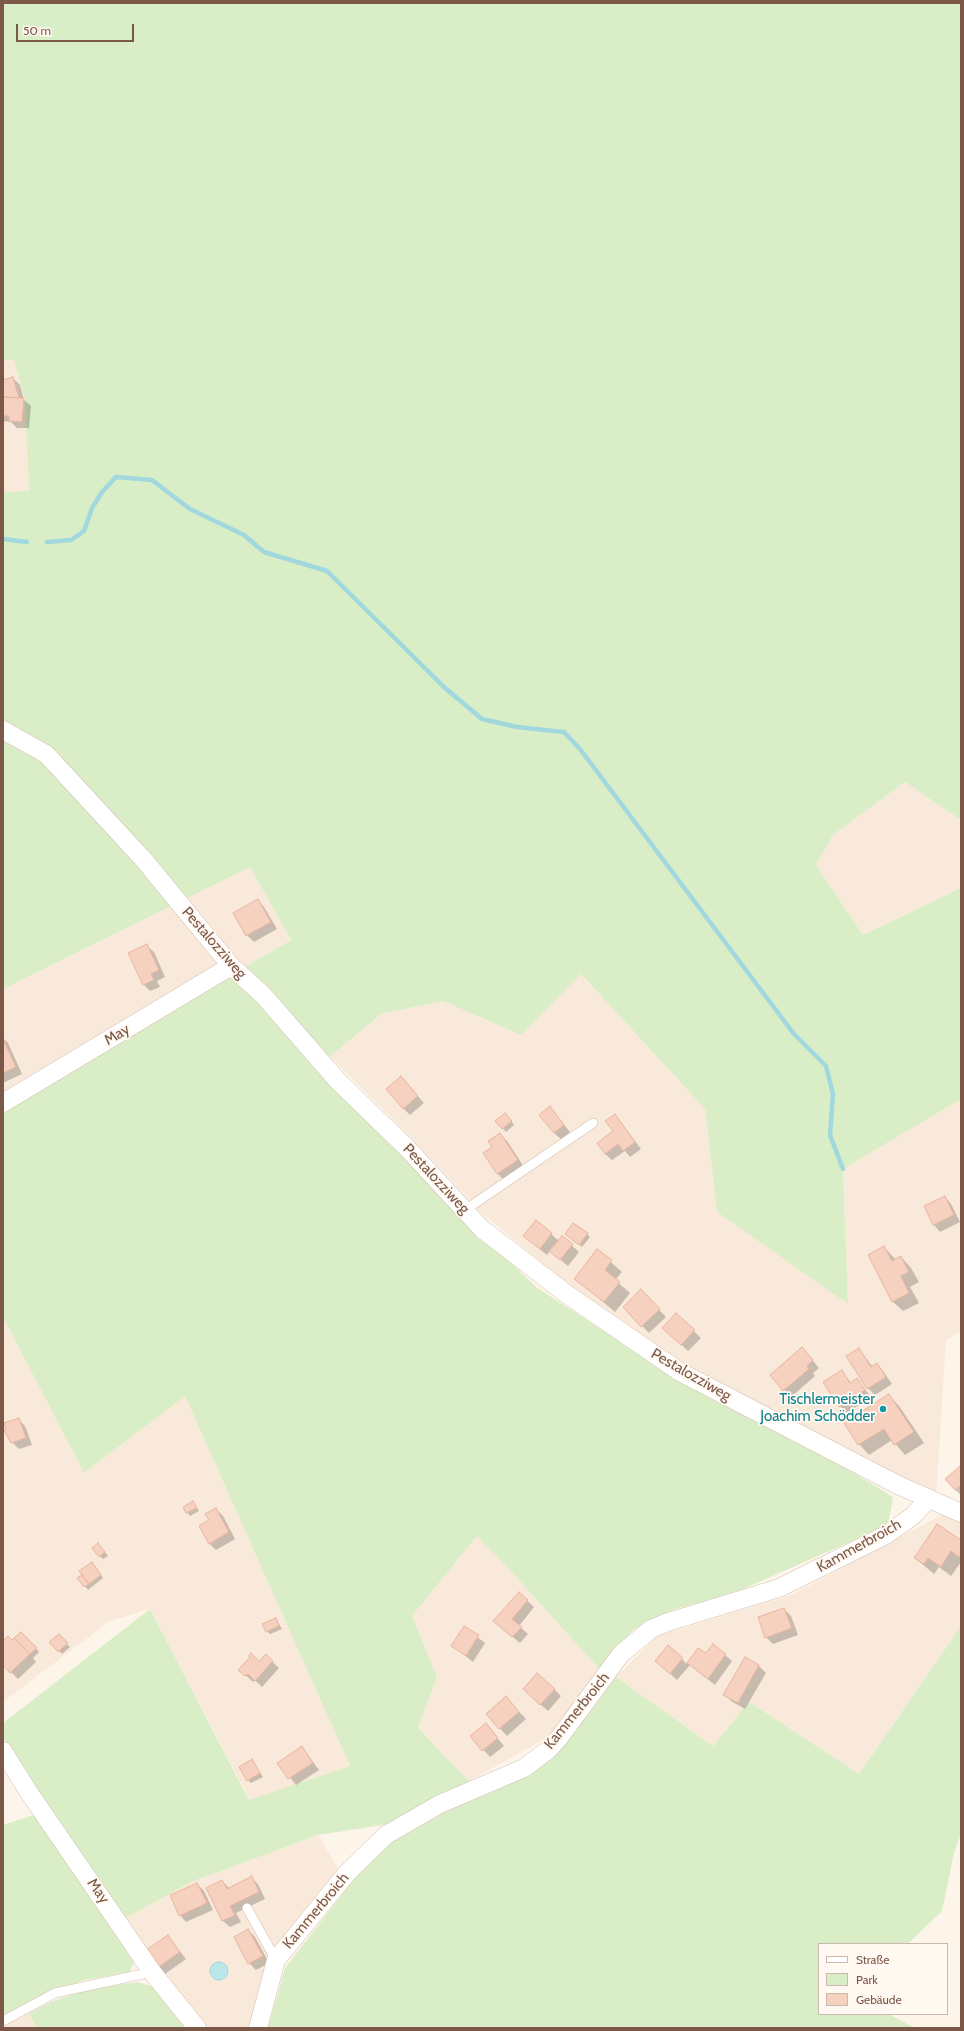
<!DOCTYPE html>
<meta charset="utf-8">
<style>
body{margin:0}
#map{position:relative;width:964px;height:2031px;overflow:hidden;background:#fef5ea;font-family:Cabin,sans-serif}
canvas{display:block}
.frame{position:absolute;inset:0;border:4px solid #7c5849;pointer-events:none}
.legend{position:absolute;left:818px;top:1943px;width:130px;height:72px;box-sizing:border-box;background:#fff9f2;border:1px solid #cbb9ae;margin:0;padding:5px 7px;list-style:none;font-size:12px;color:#7c5849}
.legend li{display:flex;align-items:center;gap:8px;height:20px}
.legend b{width:20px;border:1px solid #cbb9ae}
.scale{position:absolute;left:16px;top:24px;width:118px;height:18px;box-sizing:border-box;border:2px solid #7c5849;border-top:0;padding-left:5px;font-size:12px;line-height:14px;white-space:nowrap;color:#7c5849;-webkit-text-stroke:3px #fff9f2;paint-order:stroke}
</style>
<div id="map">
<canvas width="964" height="2031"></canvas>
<div class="frame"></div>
<ul class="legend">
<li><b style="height:5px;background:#fff"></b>Straße</li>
<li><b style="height:11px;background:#d9eec6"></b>Park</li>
<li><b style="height:11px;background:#f6d1bf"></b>Gebäude</li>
</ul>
<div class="scale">50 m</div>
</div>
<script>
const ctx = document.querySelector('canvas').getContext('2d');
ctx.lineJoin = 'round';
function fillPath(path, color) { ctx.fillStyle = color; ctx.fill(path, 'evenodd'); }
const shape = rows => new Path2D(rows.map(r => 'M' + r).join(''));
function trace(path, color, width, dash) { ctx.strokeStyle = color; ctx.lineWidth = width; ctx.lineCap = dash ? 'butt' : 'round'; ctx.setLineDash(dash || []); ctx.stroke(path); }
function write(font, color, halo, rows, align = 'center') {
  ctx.font = font + ' Cabin,sans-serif'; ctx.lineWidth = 3.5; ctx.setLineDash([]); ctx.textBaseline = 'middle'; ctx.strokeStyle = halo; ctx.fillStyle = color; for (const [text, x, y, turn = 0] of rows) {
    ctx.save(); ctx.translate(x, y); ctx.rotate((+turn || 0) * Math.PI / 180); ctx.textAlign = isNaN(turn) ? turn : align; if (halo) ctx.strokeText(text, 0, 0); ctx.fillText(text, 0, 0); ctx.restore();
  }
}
fillPath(shape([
 [3,359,14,359,25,399,29,492,3,492],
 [905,782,961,820,961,888,863,935,816,865,833,835],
 [250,867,291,940,3,1108,3,989],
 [581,974,705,1109,717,1212,848,1303,843,1169,961,1099,961,1332,946,1340,936,1497,684,1367,577,1292,483,1214,403,1129,330,1057,381,1014,443,1001,521,1035],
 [3,1317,84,1473,185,1396,350,1766,250,1800,150,1609,110,1621,3,1702],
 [943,1514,961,1522,961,1626,859,1774,749,1702,713,1746,616,1677,657,1636,791,1595],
 [477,1536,508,1568,600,1670,547,1738,469,1781,418,1728,437,1677,412,1616],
 [318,1835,338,1868,273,1953,249,2028,206,2028,162,1976,124,1919,191,1882],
 [29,2013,36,2028,3,2028,3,2026]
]), '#f9e9da');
fillPath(shape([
 [3,3,961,3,961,820,905,782,833,835,816,865,863,935,961,888,961,1099,843,1169,848,1304,717,1212,705,1109,581,974,521,1035,443,1001,381,1014,319,1066,483,1236,536,1287,616,1339,676,1375,673,1382,677,1377,814,1449,893,1497,888,1525,732,1594,675,1609,633,1630,600,1670,508,1568,477,1536,412,1616,437,1677,418,1728,469,1781,389,1824,318,1835,191,1882,124,1919,3,1738,3,1723,150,1609,249,1800,350,1766,185,1396,84,1473,3,1317,3,1108,291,940,250,867,3,989,3,492,29,491,25,399,14,360,3,359],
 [961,1626,961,1834,954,1853,942,1911,908,1944,819,1944,819,2014,888,2014,915,2028,268,2028,285,1968,368,1861,398,1835,573,1731,585,1719,616,1677,713,1746,749,1702,859,1774],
 [37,1814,91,1891,134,1963,129,1972,85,1980,52,1991,3,2017,3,1825],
 [137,1982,151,1986,197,2028,36,2028,29,2013,53,2001,90,1989]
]), '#d9eec6');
const water = shape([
 '210 1971a9 9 0 1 1 18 0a9 9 0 1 1-18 0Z'
]);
fillPath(water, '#bbe7eb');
trace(water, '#a0d8dd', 1);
fillPath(shape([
 [13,378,20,385,24,400,31,406,29,428,17,428,11,422,3,421,3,381],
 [257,900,264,907,277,929,254,942,247,935],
 [147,946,154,952,165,977,157,981,160,987,150,991,144,985],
 [3,1038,8,1043,22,1074,3,1083],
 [401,1077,424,1103,410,1115,403,1108],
 [550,1108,570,1132,561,1139,554,1133],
 [615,1115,641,1149,630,1157,625,1151,612,1160,605,1154,615,1131],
 [508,1117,514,1125,506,1132,497,1121],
 [500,1135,507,1141,524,1167,504,1180,497,1173,493,1147],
 [945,1197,951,1204,960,1222,940,1232,934,1225,925,1206],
 [536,1221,559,1241,562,1237,579,1252,568,1266,550,1251,547,1255,531,1242],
 [566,1234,587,1234,590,1237,582,1247],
 [884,1247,896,1260,901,1257,911,1268,919,1282,910,1287,919,1303,903,1311,892,1301],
 [597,1250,622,1272,615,1280,630,1293,615,1312,576,1279],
 [648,1298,666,1317,649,1333,624,1307],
 [676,1314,701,1338,688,1351,670,1334],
 [802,1348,819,1368,813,1373,815,1376,791,1397,771,1375],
 [859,1350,873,1367,877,1365,883,1371,892,1384,875,1395,868,1388,848,1357],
 [842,1371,851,1383,857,1379,871,1397,847,1413,840,1406],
 [889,1395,899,1406,924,1443,905,1455,892,1440,869,1455,859,1444,846,1423],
 [18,1419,25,1426,32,1445,19,1449,12,1442],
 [961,1467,961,1495,955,1490],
 [193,1502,199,1511,190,1516,184,1508],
 [216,1509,223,1516,235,1539,216,1550,209,1543,211,1521],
 [937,1525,961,1541,961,1562,951,1576,939,1567,934,1574,915,1558],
 [101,1547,108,1556,103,1559,93,1548],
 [95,1566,103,1578,88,1590,79,1578],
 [519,1593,534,1607,519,1626,528,1634,520,1643,501,1627],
 [784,1609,791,1616,798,1635,773,1644,766,1637],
 [276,1619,282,1629,270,1634,267,1631],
 [464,1627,485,1643,473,1662,453,1646],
 [21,1633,39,1652,33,1658,36,1662,18,1679,3,1664,3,1642,12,1641],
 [58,1635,70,1647,62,1654,51,1642],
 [713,1645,732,1661,715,1685,690,1665,677,1680,656,1661,668,1647,687,1664,698,1649,706,1655],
 [266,1656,279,1668,262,1687,255,1680,253,1682,240,1670,260,1663],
 [745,1658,759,1666,766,1673,745,1709,731,1701,725,1694],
 [554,1689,561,1696,548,1711,531,1696],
 [506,1698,526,1719,507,1736,487,1714],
 [486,1724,504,1746,490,1757,471,1736],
 [302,1747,319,1770,296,1785,279,1763],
 [252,1760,263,1777,251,1783,248,1780],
 [251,1878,258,1884,265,1899,236,1913,241,1922,230,1927,223,1921,207,1889,222,1881,229,1888],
 [197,1884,204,1891,213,1910,186,1922,180,1915],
 [248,1930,255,1937,269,1963,256,1970,249,1963],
 [168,1936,186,1959,165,1974,147,1951]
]), '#0003');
trace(shape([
 [3,539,27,542],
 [47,542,71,540,84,531,92,508,102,492,116,477,152,480,190,509,244,535,264,552,327,571,445,688,482,719,517,727,564,732,580,749,794,1034,826,1066,833,1094,830,1135,843,1169]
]), '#a0d8dd', 4.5);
const building = shape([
 [13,377,19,398,3,397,3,380,13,377],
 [3,397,24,398,22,422,9,421,9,416,3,416,3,397],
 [258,899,271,922,246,936,233,913,258,899],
 [147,944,159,970,151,974,154,980,143,985,128,953,147,944],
 [3,1039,16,1067,3,1073,3,1039],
 [401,1076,418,1096,403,1109,386,1089,401,1076],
 [550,1106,564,1125,554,1133,539,1115,550,1106],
 [505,1113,512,1121,502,1129,495,1121,505,1113],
 [615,1114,635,1142,623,1151,618,1144,605,1154,597,1143,613,1131,605,1121,615,1114],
 [500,1133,518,1160,497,1174,483,1153,492,1147,488,1141,500,1133],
 [945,1196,954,1215,933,1225,924,1206,945,1196],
 [536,1220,552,1233,540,1249,523,1236,536,1220],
 [573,1223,588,1233,579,1245,565,1234,573,1223],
 [562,1236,573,1244,560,1260,549,1251,562,1236],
 [884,1246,892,1261,901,1256,909,1272,901,1276,909,1293,892,1302,868,1255,884,1246],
 [597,1249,612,1260,605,1270,620,1282,604,1302,574,1279,597,1249],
 [641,1289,660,1309,641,1327,623,1307,641,1289],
 [676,1313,695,1330,681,1345,662,1328,676,1313],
 [802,1347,813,1360,807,1366,809,1369,783,1391,770,1375,802,1347],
 [859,1348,871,1367,877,1363,886,1377,867,1389,846,1356,859,1348],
 [842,1370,850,1383,857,1378,865,1390,839,1407,823,1382,842,1370],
 [889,1394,914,1432,894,1445,884,1429,858,1445,844,1423,889,1394],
 [19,1418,26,1438,11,1443,4,1430,6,1430,4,1423,19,1418],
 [961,1465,961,1485,955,1490,945,1479,961,1465],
 [193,1501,197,1508,186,1513,183,1507,193,1501],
 [216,1508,229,1532,209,1544,199,1526,209,1520,205,1514,216,1508],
 [937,1524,961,1540,960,1558,951,1551,941,1567,928,1558,924,1564,914,1558,937,1524],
 [98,1543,105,1552,99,1557,92,1548,98,1543],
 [92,1562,101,1575,89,1584,79,1571,92,1562],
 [82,1575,89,1584,84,1587,77,1578,82,1575],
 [519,1592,528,1600,512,1619,522,1627,512,1637,493,1621,519,1592],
 [784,1608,792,1628,765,1638,758,1617,784,1608],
 [276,1618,279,1626,266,1632,262,1624,276,1618],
 [464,1626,479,1635,466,1656,451,1646,464,1626],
 [21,1632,37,1648,30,1654,14,1638,21,1632],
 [59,1634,68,1643,58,1652,49,1642,59,1634],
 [8,1636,12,1640,14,1638,30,1654,10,1673,3,1665,3,1641,8,1636],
 [713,1644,726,1654,708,1679,687,1663,698,1648,706,1653,713,1644],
 [668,1645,683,1658,670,1674,655,1661,668,1645],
 [251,1653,259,1661,266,1654,273,1661,255,1681,248,1674,245,1676,238,1670,250,1657,249,1656,251,1653],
 [745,1657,759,1665,738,1703,723,1695,745,1657],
 [537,1673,555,1689,540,1705,523,1689,537,1673],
 [506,1696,519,1712,499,1729,486,1714,506,1696],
 [486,1723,498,1738,482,1751,470,1736,486,1723],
 [302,1746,313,1763,288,1779,277,1763,302,1746],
 [252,1759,260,1773,247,1781,239,1767,252,1759],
 [252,1876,259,1892,230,1906,235,1915,222,1921,206,1888,222,1880,227,1889,252,1876],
 [197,1883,207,1903,179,1916,170,1895,197,1883],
 [248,1929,263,1956,248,1964,234,1937,248,1929],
 [168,1935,180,1952,157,1968,145,1951,168,1935]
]);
fillPath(building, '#f6d1bf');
trace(building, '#eab69d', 1);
const service = shape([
 [465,1210,593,1123],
 [247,1908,276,1960],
 [3,2021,55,1993,152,1972]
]);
const minor = shape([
 [3,730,46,754,144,860,231,966,263,995,337,1080,408,1149,482,1229,568,1295,680,1372,898,1485,961,1513],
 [3,1103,231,966],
 [3,1751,28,1791,152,1972,197,2028],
 [258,2028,276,1960,347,1873,386,1835,440,1804,524,1768,548,1750,559,1738,621,1654,651,1629,668,1622,779,1588,886,1535,914,1515,928,1499]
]);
trace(service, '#d5beb0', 10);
trace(minor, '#d5beb0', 19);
trace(service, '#fff', 9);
trace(minor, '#fff', 18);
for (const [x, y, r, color] of [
 [883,1409,4,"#0f9aa8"]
]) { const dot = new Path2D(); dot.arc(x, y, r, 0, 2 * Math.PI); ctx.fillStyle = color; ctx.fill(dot); trace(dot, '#fff9f2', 1.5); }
write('15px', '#7c5849', '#fff9f2', [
 ["Pestalozziweg",214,943,49],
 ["May",117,1035,-31],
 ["Pestalozziweg",436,1179,47],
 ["Pestalozziweg",691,1375,30],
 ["Kammerbroich",859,1546,-29],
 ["Kammerbroich",577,1711,-51],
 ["May",98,1891,55],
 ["Kammerbroich",316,1911,-50]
]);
write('15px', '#0d838f', '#fff9f2', [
 ["Tischlermeister",875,1400],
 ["Joachim Schödder",875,1417]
], 'right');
</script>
